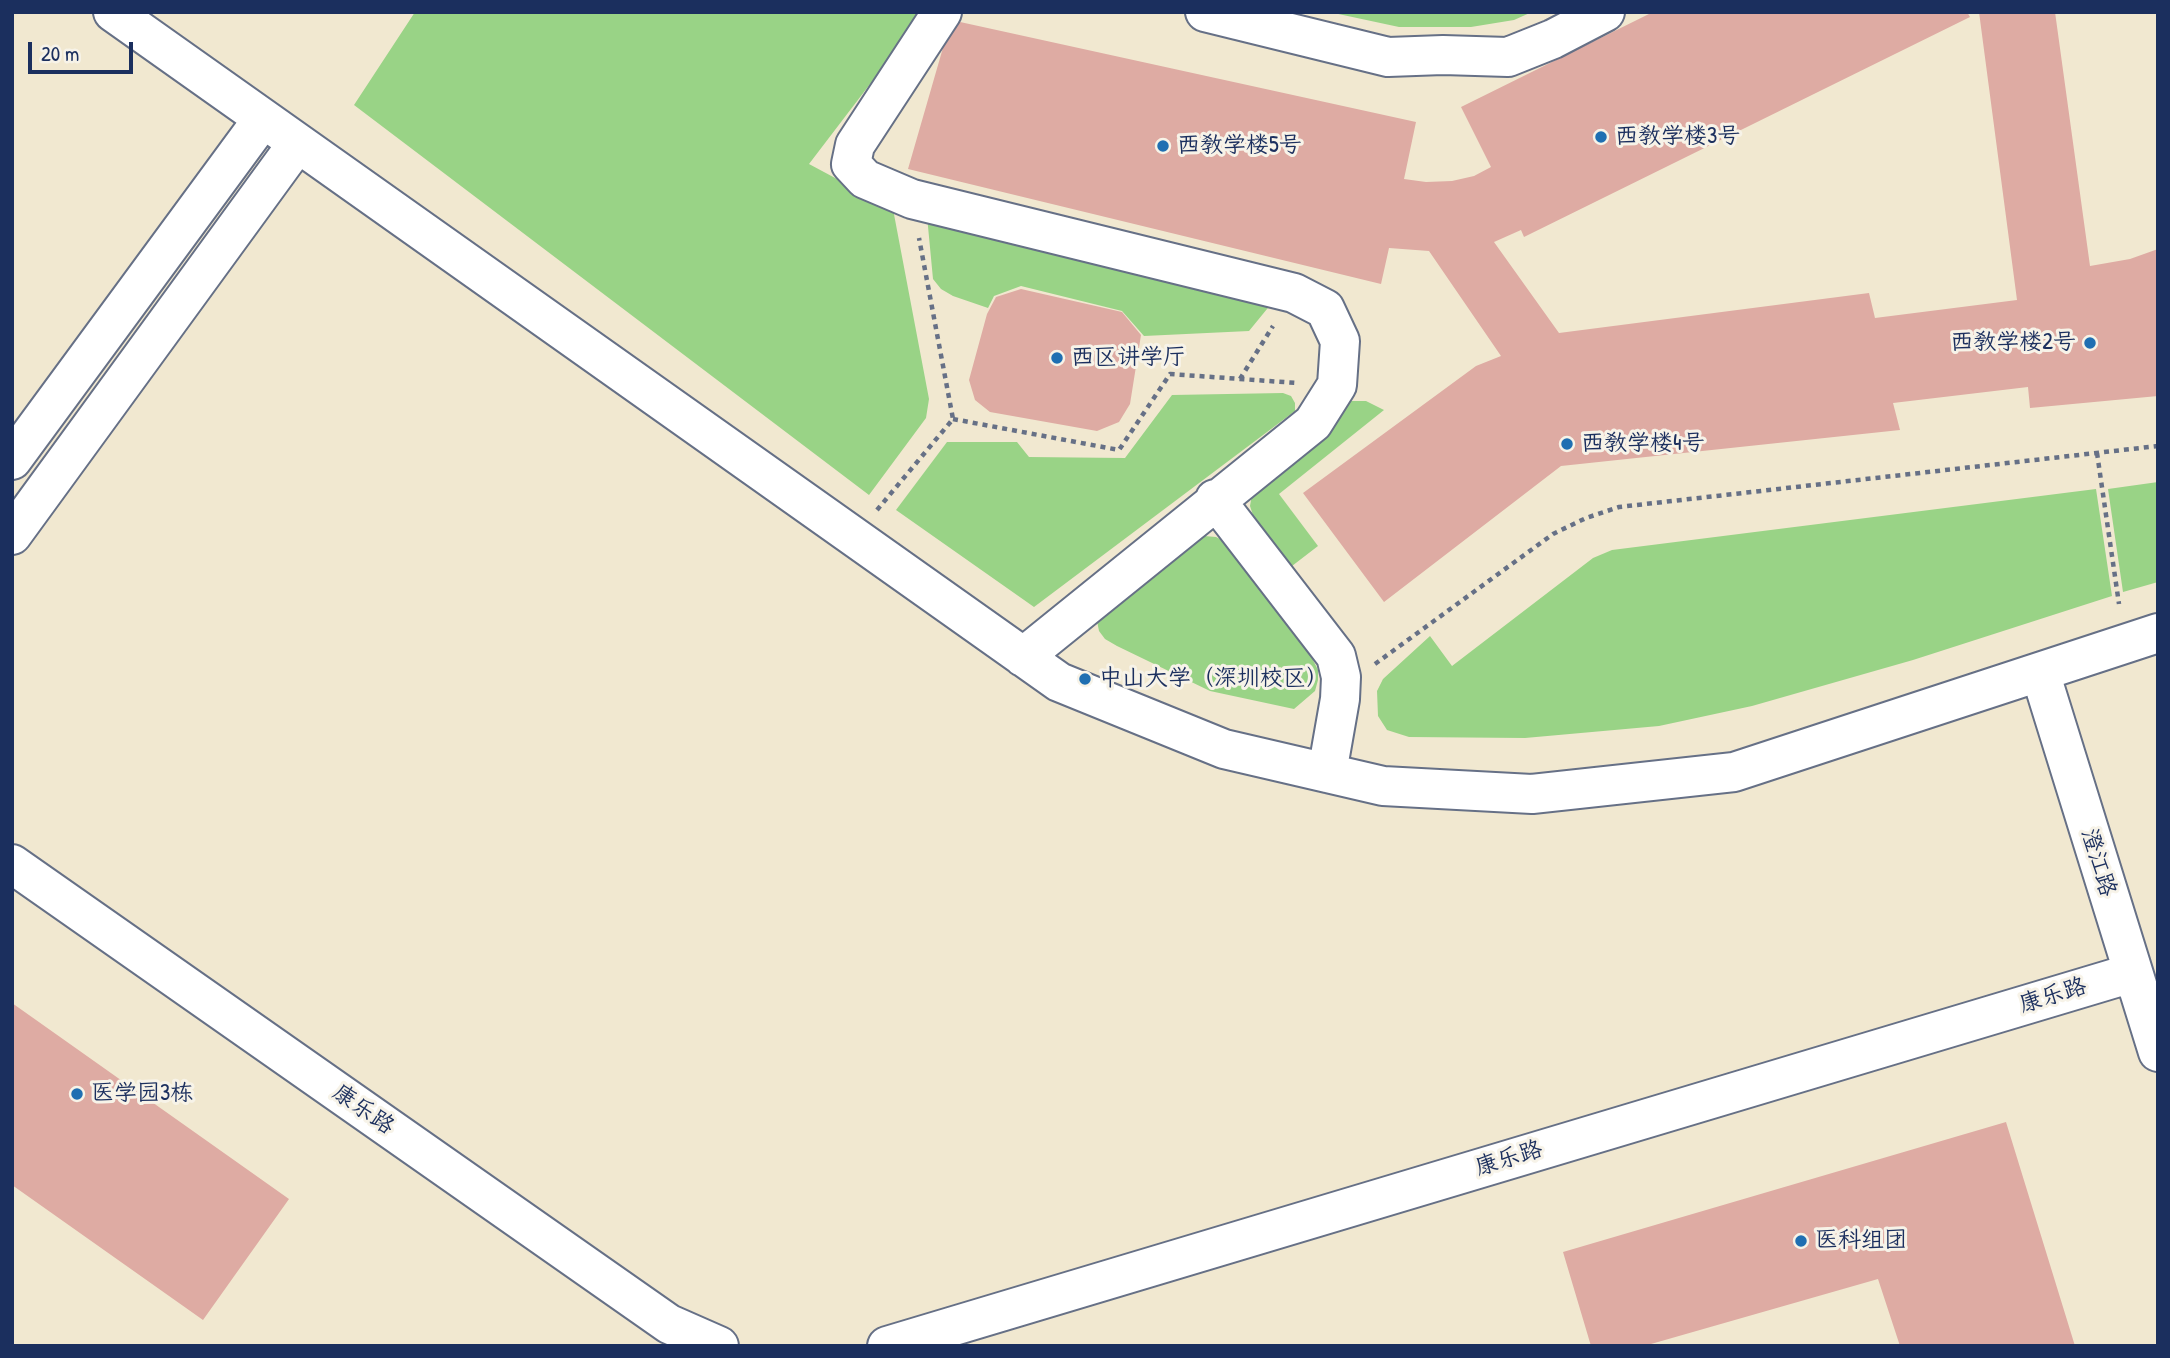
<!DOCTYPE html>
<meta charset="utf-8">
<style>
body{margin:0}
#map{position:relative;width:2170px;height:1358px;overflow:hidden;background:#f1e8d0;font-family:"Patrick Hand",sans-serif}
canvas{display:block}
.frame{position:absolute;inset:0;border:14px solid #1b2f5e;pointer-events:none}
.scale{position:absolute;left:28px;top:42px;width:105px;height:32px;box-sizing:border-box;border:4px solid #1b2f5e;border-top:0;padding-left:9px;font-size:21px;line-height:24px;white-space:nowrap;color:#1b2f5e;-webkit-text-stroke:5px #f7f3e8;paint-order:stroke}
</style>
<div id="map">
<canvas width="2170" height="1358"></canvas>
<div class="frame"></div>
<div class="scale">20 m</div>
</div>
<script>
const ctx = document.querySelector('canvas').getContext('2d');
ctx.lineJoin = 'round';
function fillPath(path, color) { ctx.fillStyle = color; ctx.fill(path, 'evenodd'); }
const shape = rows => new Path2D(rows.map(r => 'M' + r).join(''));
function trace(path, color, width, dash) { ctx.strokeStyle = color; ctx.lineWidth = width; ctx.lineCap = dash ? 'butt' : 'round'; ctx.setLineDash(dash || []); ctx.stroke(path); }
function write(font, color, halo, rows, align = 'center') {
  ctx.font = font + ' "Patrick Hand","LXGW WenKai TC",sans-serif'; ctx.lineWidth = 6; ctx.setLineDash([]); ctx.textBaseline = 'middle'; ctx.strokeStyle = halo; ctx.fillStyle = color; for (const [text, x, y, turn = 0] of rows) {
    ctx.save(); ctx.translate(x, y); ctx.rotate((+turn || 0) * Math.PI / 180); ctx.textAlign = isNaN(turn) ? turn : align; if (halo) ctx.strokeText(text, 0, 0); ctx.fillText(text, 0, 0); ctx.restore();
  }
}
fillPath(shape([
 [415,12,925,12,809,164,893,209,929,399,926,418,869,495,354,105],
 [1329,12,1532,12,1514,20,1471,27,1399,27],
 [927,216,1276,298,1249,331,1144,336,1122,311,1021,286,994,296,988,308,953,296,941,289,933,279],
 [1283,393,1291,396,1295,403,1295,411,1034,607,896,510,947,442,1017,442,1029,457,1125,458,1172,395],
 [1351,401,1366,401,1384,410,1279,494,1318,546,1292,566,1255,521,1250,506,1253,489],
 [2158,482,2158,582,2123,592,2108,489],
 [2096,489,2112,596,1913,660,1752,706,1659,726,1525,738,1409,737,1387,730,1378,716,1377,691,1383,679,1430,636,1452,666,1593,558,1612,550],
 [1204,536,1216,537,1228,543,1311,656,1318,670,1318,680,1315,691,1294,709,1210,691,1117,646,1105,639,1099,631,1097,621,1191,539]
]), '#99d386');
fillPath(shape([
 [1653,12,1967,12,1970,17,1524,237,1521,230,1494,242,1559,333,1869,293,1875,318,2017,300,1979,12,2055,12,2090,266,2130,259,2158,249,2158,396,2030,408,2028,387,1893,403,1900,430,1561,466,1384,602,1303,493,1476,366,1501,356,1429,251,1389,248,1381,284,908,169,951,20,1416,122,1404,179,1426,182,1452,181,1474,176,1491,167,1461,107],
 [1021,289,1122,312,1141,335,1130,404,1119,422,1097,431,990,412,975,400,969,380,987,314,996,297],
 [12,1003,289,1199,203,1320,12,1185],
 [2006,1122,2075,1346,1900,1346,1878,1279,1644,1346,1591,1346,1563,1252]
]), '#deaba3');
const minor = shape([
 [113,12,1059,682,1224,749,1383,786,1532,794,1734,772,2158,633],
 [942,12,855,145,851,164,865,179,912,199,1294,293,1325,309,1340,341,1337,385,1313,423,1023,657],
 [1205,12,1388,57,1443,55,1508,57,1553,39,1605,12],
 [12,460,262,120],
 [1215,499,1336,656,1341,677,1340,699,1327,773],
 [12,535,297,144],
 [2040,672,2158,1052],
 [12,864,669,1324,719,1346],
 [887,1346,2132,973]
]);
trace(minor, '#667086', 42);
trace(shape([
 [1240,379,1273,326],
 [953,419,1119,450,1170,374,1297,383],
 [2097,453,2119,604],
 [877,510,953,419,919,238],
 [1375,664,1553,534,1586,518,1619,507,2158,446]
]), '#667086', 4.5, [5, 5]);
trace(minor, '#fff', 38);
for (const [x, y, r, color] of [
 [1601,137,7,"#1f6fb2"],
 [1163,146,7,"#1f6fb2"],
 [2090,343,7,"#1f6fb2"],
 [1057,358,7,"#1f6fb2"],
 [1567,444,7,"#1f6fb2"],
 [1085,679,7,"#1f6fb2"],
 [77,1094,7,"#1f6fb2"],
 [1801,1241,7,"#1f6fb2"]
]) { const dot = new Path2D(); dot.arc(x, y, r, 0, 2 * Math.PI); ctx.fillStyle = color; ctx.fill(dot); trace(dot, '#f7f3e8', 2.5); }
write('23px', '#1b2f5e', '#f7f3e8', [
 ["西教学楼3号",1615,137],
 ["西教学楼5号",1177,146],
 ["西教学楼2号",2076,343,"right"],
 ["西区讲学厅",1071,358],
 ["西教学楼4号",1581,444],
 ["中山大学（深圳校区）",1099,679],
 ["医学园3栋",91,1094],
 ["医科组团",1815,1241]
], 'left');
write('23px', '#1b2f5e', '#f7f3e8', [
 ["澄江路",2098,863,73],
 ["康乐路",2053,996,-17],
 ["康乐路",363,1110,35],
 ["康乐路",1509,1159,-17]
]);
</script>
